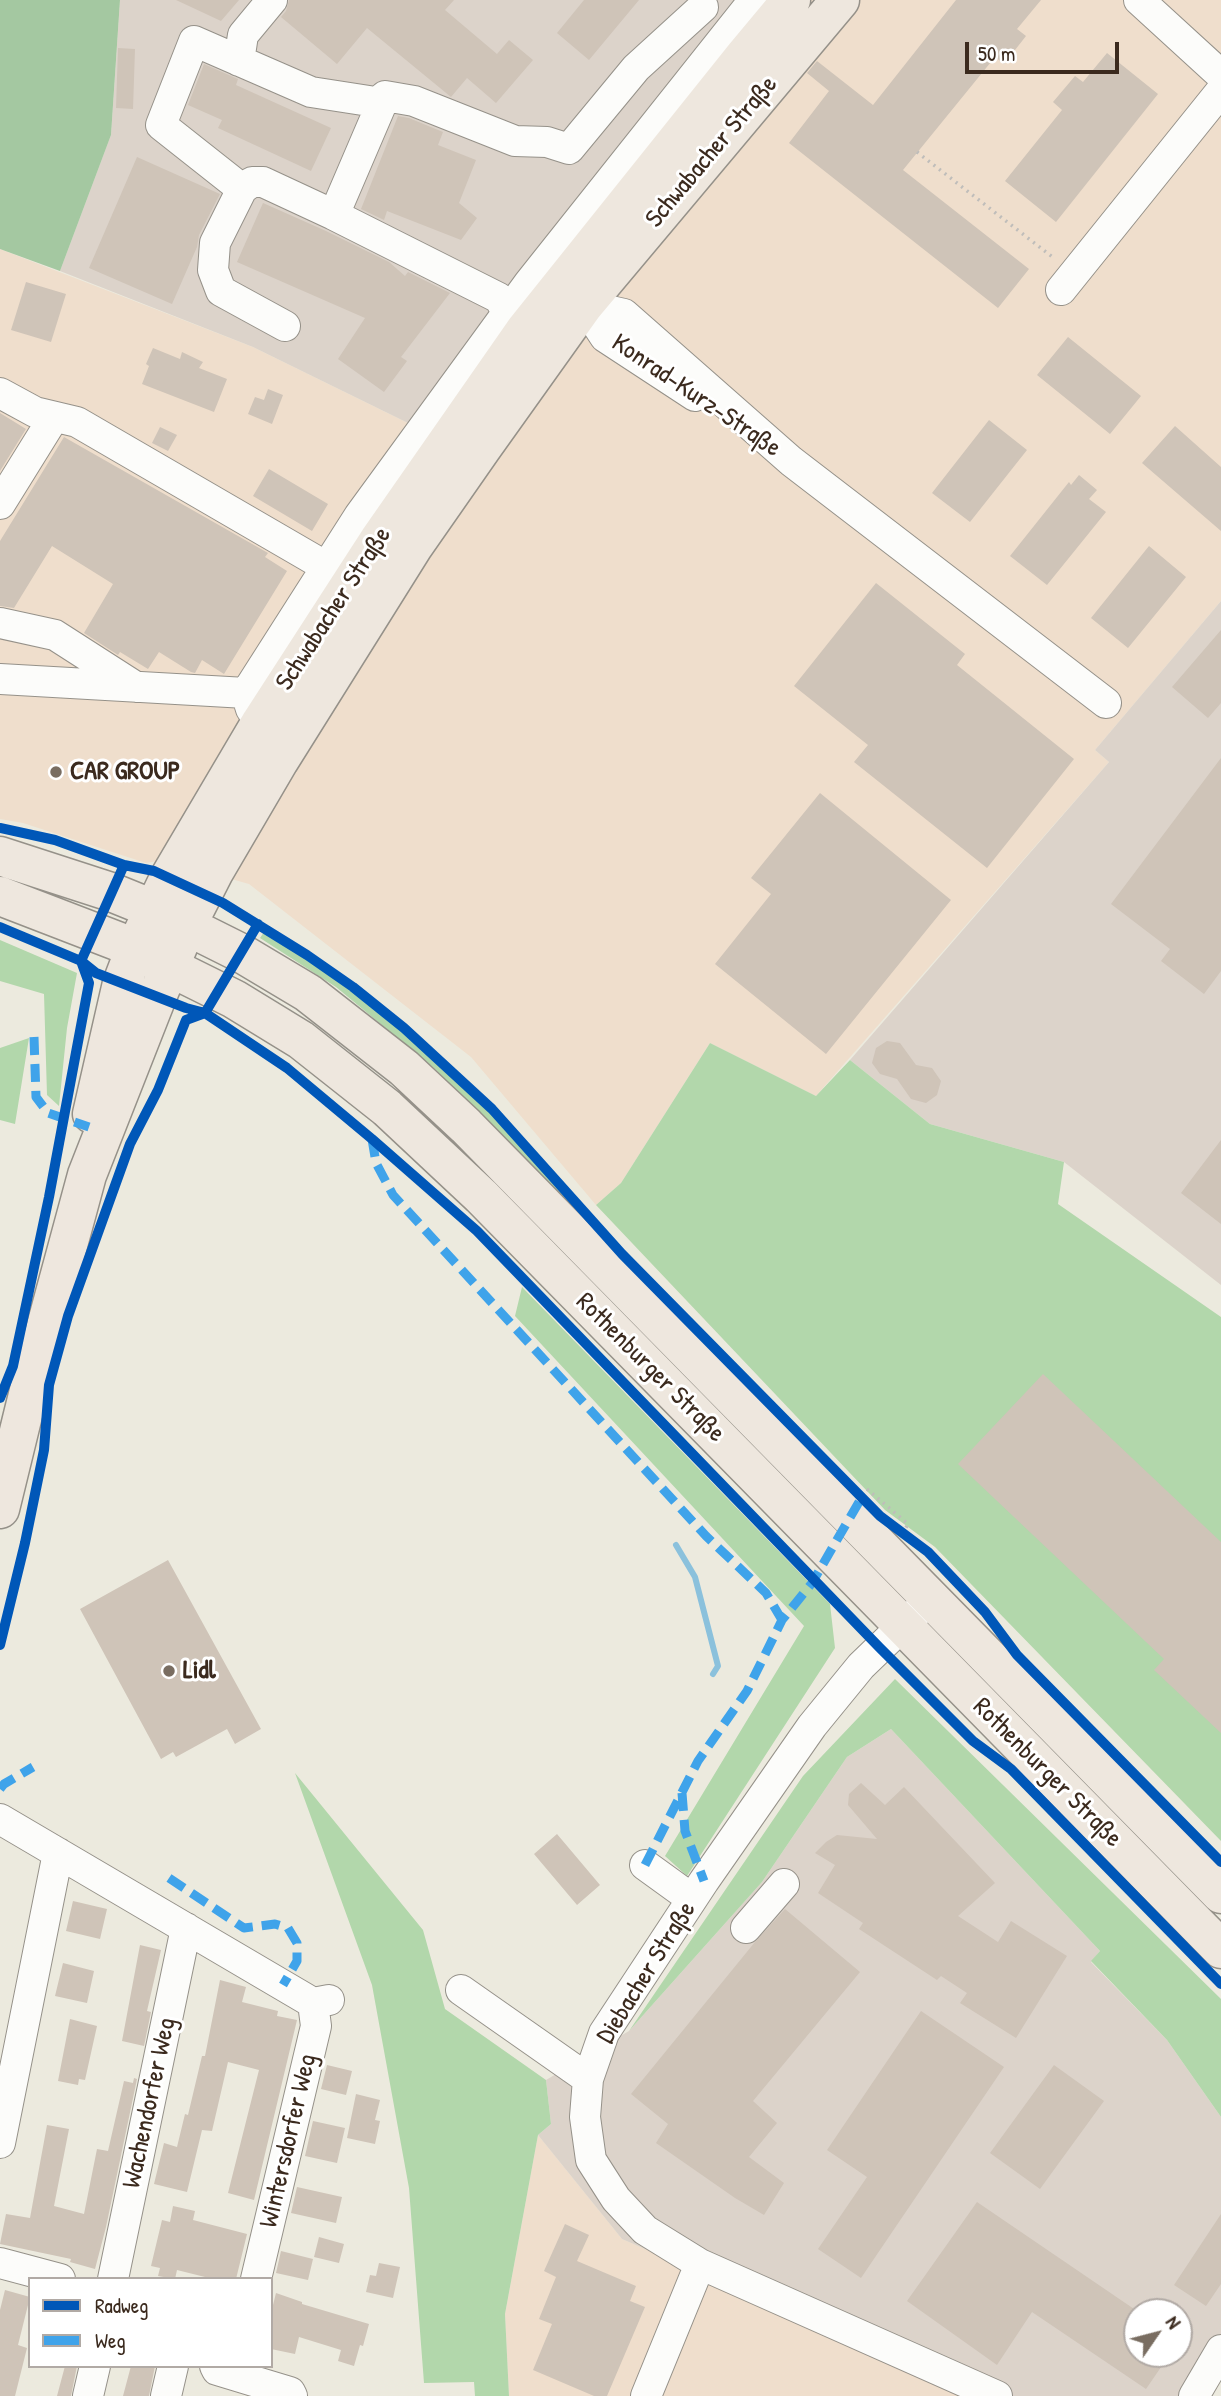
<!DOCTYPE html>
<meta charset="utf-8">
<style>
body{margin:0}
#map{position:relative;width:1221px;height:2396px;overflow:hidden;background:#eceade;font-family:"Patrick Hand",sans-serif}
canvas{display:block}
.legend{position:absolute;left:28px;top:2277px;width:245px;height:91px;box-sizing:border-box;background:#fff;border:2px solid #b1aaa5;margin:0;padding:9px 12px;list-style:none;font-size:21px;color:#3b2a1e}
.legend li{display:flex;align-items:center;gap:14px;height:35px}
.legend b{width:35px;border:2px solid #b1aaa5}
.north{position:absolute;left:1123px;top:2298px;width:70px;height:70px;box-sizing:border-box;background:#fff;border:2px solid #b1aaa5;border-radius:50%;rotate:55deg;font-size:19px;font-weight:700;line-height:28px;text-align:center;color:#3b2a1e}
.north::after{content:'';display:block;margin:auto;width:24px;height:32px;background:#796d61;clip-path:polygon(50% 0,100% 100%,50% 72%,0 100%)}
.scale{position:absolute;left:965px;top:42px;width:154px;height:32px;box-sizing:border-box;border:4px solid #3b2a1e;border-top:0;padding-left:9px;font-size:21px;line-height:24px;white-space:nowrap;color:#3b2a1e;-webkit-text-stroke:5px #fff;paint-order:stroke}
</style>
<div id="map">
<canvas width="1221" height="2396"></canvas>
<ul class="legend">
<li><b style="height:9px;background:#0057b8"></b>Radweg</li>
<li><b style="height:9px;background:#3fa3ea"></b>Weg</li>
</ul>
<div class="north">N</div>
<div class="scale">50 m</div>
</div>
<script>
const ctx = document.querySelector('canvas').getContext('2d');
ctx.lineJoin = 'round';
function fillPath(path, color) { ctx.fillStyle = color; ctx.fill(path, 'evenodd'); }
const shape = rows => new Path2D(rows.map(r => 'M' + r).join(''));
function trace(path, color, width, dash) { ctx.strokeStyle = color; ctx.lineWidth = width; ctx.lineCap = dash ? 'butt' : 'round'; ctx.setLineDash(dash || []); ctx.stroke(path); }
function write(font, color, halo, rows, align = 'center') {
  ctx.font = font + ' "Patrick Hand",sans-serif'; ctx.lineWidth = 6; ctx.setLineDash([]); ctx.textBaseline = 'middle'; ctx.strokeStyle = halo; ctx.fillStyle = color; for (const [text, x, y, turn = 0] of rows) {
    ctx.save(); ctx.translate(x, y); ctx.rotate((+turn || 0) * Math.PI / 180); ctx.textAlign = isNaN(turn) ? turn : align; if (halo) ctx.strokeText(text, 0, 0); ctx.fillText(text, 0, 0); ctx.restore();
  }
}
fillPath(shape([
 [735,0,1221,0,1221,601,1095,750,1109,762,816,1096,710,1043,621,1183,596,1205,471,1057,249,884,164,860,146,863,23,823,0,819,0,249,253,347,408,423,499,298],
 [538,2135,622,2239,984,2396,509,2396,505,2314]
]), '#efdecc');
fillPath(shape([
 [120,0,735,0,499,298,408,423,253,347,60,271,111,135],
 [1221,601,1221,1285,1064,1162,930,1124,850,1060,1109,762,1095,750],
 [891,1729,1100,1951,1091,1962,1167,2040,1221,2117,1221,2379,1212,2396,984,2396,622,2239,538,2135,551,2124,546,2080,629,2031,762,1882,847,1757],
 [1137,2312,1179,2312,1179,2354,1137,2354]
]), '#dcd3ca');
fillPath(shape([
 [264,932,328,972,426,1051,492,1113,595,1231,435,1069,336,987,260,938],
 [0,940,77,973,67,1028,59,1106,47,1095,44,994,0,981],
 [29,1038,15,1124,0,1120,0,1048],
 [710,1043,816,1096,850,1060,930,1124,1064,1162,1058,1204,1221,1317,1221,1841,935,1547,885,1510,596,1205,621,1183],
 [522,1287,830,1604,835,1648,687,1876,665,1856,804,1626,515,1316],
 [895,1679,1221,1999,1221,2117,1167,2040,1091,1961,1100,1951,891,1729,847,1757,762,1882,629,2031,803,1776],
 [295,1773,423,1930,445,2009,546,2080,551,2124,538,2135,505,2314,509,2396,475,2396,474,2382,424,2383,409,2188,372,1985]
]), '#b2d7ab');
fillPath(shape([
 [0,0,120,0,111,135,60,271,0,249]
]), '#a4c8a1');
trace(shape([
 [676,1545,695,1577,718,1666,713,1674]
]), '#8bc1dc', 6);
fillPath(shape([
 [176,0,239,0,221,21],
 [289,0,454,0,445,10,497,54,509,40,533,60,496,103,467,78,451,97,367,28,337,64,281,17,286,11],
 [584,0,639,0,589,60,557,33],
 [956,0,1041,0,1017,29,1026,36,1004,64,995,57,903,170,1029,269,998,308,789,143,829,91,807,73,817,61,873,105],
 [118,48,135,49,133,109,116,108],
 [1107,53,1158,94,1056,222,1005,181,1062,110,1053,102,1075,76,1083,82],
 [204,64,238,79,236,85,331,128,311,171,218,128,222,120,188,105],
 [398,116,409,118,443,132,438,145,476,160,459,203,477,218,461,240,387,211,384,220,361,209],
 [137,157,220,194,199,235,197,247,172,304,89,268],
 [263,203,326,231,389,262,405,276,408,272,450,293,401,357,407,361,384,392,338,359,365,318,237,262],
 [26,282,66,294,51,342,11,330],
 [1068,337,1141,396,1110,434,1037,375],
 [153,348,180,359,182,352,203,362,199,368,227,379,214,412,142,384,149,366,146,364],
 [268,389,283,395,272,424,248,414,255,397,264,400],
 [0,413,26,429,0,471],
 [989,420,1027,450,970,522,932,493],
 [1175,426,1221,467,1221,531,1142,463],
 [160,427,177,435,168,451,152,443],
 [64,437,268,553,265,557,287,571,224,674,202,660,195,673,191,672,159,652,148,669,120,652,118,655,84,633,113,584,52,546,14,608,0,606,0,541],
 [269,469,328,504,312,531,253,496],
 [1079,475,1097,490,1089,499,1106,512,1047,585,1010,556,1069,482,1071,485],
 [1149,546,1186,577,1128,648,1091,618],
 [876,583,965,654,957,665,1074,759,987,868,854,762,868,745,794,686],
 [1221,630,1221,703,1208,718,1172,687],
 [1221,758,1221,971,1204,994,1161,961,1170,949,1111,904],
 [820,793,951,900,826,1054,715,964,771,894,751,878],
 [887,1041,900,1043,916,1065,932,1068,941,1081,937,1095,926,1103,911,1099,897,1079,880,1074,872,1063,876,1048],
 [1221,1140,1221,1224,1181,1193],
 [1043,1374,1221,1542,1221,1733,1154,1670,1164,1659,958,1464],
 [168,1560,261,1729,235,1744,227,1729,176,1757,173,1752,161,1759,80,1609],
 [861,1783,885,1805,904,1787,995,1883,958,1916,998,1942,1011,1921,1067,1956,1016,2038,960,2003,967,1993,941,1976,937,1980,859,1929,863,1923,818,1893,835,1865,815,1853,826,1842,837,1835,877,1839,848,1805,849,1794],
 [557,1834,600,1885,577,1905,534,1854],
 [73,1901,107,1909,100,1939,66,1931],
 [785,1909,860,1972,753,2101,777,2123,749,2157,784,2183,764,2215,735,2198,656,2143,668,2124,631,2094,755,1942],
 [140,1945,161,1950,147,2011,151,2012,144,2046,122,2041],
 [63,1963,94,1971,87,2003,55,1996],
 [220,1980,246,1987,242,2002,278,2011,277,2016,297,2020,254,2200,228,2193,259,2070,228,2062,212,2131,202,2130,187,2192,154,2184,164,2143,177,2147,185,2114,188,2115,202,2056,205,2056],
 [921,2011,1004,2067,861,2278,818,2249,867,2177,827,2150],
 [70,2019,97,2026,85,2080,79,2079,78,2085,58,2081],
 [327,2065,352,2071,346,2095,321,2089],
 [1054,2065,1104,2101,1040,2189,990,2153],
 [134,2078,137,2079,106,2227,95,2269,70,2262,71,2259,0,2244,6,2214,30,2218,47,2125,69,2129,54,2206,84,2214,97,2149,108,2151,124,2081,133,2083],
 [356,2094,380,2100,375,2120,380,2121,375,2144,347,2138],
 [313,2121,345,2128,337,2163,305,2156],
 [297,2187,342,2197,336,2223,291,2213],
 [977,2202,1137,2311,1137,2354,1170,2354,1146,2389,1032,2312,997,2365,907,2301],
 [173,2206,195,2211,193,2220,247,2234,236,2279,213,2279,177,2270,175,2279,158,2276,160,2268,151,2266,162,2220,170,2222],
 [1221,2214,1221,2284,1206,2306,1174,2285],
 [565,2224,589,2235,577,2261,636,2286,630,2301,645,2307,607,2396,594,2396,533,2370,552,2324,539,2319,556,2277,544,2271],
 [319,2237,344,2244,339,2263,314,2257],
 [281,2251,313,2259,308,2280,276,2273],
 [379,2263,400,2267,393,2298,366,2292,370,2275,376,2276],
 [5,2290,30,2297,18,2345,27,2348,15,2396,0,2396,0,2310],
 [276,2293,302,2302,302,2304,369,2324,363,2346,360,2345,354,2366,338,2361,341,2350,299,2337,295,2354,271,2349,271,2313],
 [65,2366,77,2366,71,2396,57,2396],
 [131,2366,155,2366,149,2396,123,2396]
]), '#cfc4b8');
const minor = shape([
 [1139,0,1221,75],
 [239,61,243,35,272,0],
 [242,189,161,125,194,41,311,92,382,103],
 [1061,290,1221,91],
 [576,298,584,305,605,337,695,396],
 [584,305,624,314,791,461,1106,703],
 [507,312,499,298,334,215,385,96,414,101,515,141,547,142,569,149,636,68,703,7],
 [285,326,221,291,213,270,215,243,242,189,252,182,263,182,334,215],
 [0,393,35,412,77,422,325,566],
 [0,504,54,417],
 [0,623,55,635,136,687],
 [0,679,246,693],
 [261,722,251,709,246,693,359,516,529,283,754,0],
 [919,1610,861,1666,812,1726,704,1881,604,2033,588,2079,585,2117,591,2160,616,2199,645,2230,700,2264,997,2396],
 [0,1819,313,2003,329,2000],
 [645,1865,692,1899],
 [746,1928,784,1884],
 [461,1990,588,2079],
 [0,2143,58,1853],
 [0,2263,60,2279],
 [113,2279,186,1928],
 [256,2279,316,2026,313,2003],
 [215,2366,217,2370,290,2392,292,2396],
 [88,2396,95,2366],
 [166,2396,173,2366],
 [646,2396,700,2264],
 [1194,2396,1221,2350]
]);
const major = shape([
 [0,856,111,892,153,909,241,953,308,993,404,1068,466,1126,1221,1894],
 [0,896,117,941,234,999,301,1040,387,1108,481,1196,1221,1949],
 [92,1114,122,983,135,949,169,878,261,722,380,538,525,330,745,55,791,0],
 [0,1509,32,1378,87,1175,157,997,187,925,214,872,279,761,413,547,482,448,584,305,840,0]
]);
trace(minor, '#959189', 32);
trace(major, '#959189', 41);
trace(shape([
 [917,152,1055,259],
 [867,1489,908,1524,904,1531]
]), '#bfbdba', 3.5, [2, 5]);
trace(minor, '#fcfcfa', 30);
trace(major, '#eee7de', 38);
trace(shape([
 [34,1037,36,1097,48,1113,89,1127],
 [372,1139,376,1163,393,1195,706,1536,766,1593,782,1620],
 [0,1789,4,1784,33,1767],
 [682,1793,685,1831,704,1881],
 [645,1865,698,1761,747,1691,782,1620,812,1583,863,1495],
 [169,1878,244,1928,275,1924,288,1928,297,1943,297,1961,283,1985]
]), '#3fa3ea', 9, [18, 9]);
trace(shape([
 [0,828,55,840,124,865,154,871,223,903,307,955,353,987,404,1028,492,1109,622,1254,880,1516,928,1552,985,1612,1017,1655,1221,1862],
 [0,927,81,961,96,973,186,1008,205,1013,287,1068,372,1139,477,1231,879,1647,973,1741,1011,1769,1221,1984],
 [0,1398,13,1366,49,1197,89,983,81,961,124,865],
 [0,1645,25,1543,44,1450,49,1385,68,1316,130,1144,158,1090,186,1020,205,1013,258,924]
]), '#0057b8', 10);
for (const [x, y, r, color] of [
 [56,772,7,"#796d61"],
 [169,1671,7,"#796d61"]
]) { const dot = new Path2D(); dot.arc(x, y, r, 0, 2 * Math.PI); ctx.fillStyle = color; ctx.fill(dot); trace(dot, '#fff', 2.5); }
write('26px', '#3b2a1e', '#fff', [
 ["Schwabacher Straße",712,152,-50],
 ["Konrad-Kurz-Straße",696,396,34],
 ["Schwabacher Straße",334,609,-57],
 ["Rothenburger Straße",650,1368,45],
 ["Rothenburger Straße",1047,1773,45],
 ["Diebacher Straße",647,1973,-58],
 ["Wachendorfer Weg",150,2103,-78],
 ["Wintersdorfer Weg",289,2141,-77]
]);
write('bold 26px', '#3b2a1e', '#fff', [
 ["CAR GROUP",70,772],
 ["Lidl",183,1671]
], 'left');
</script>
